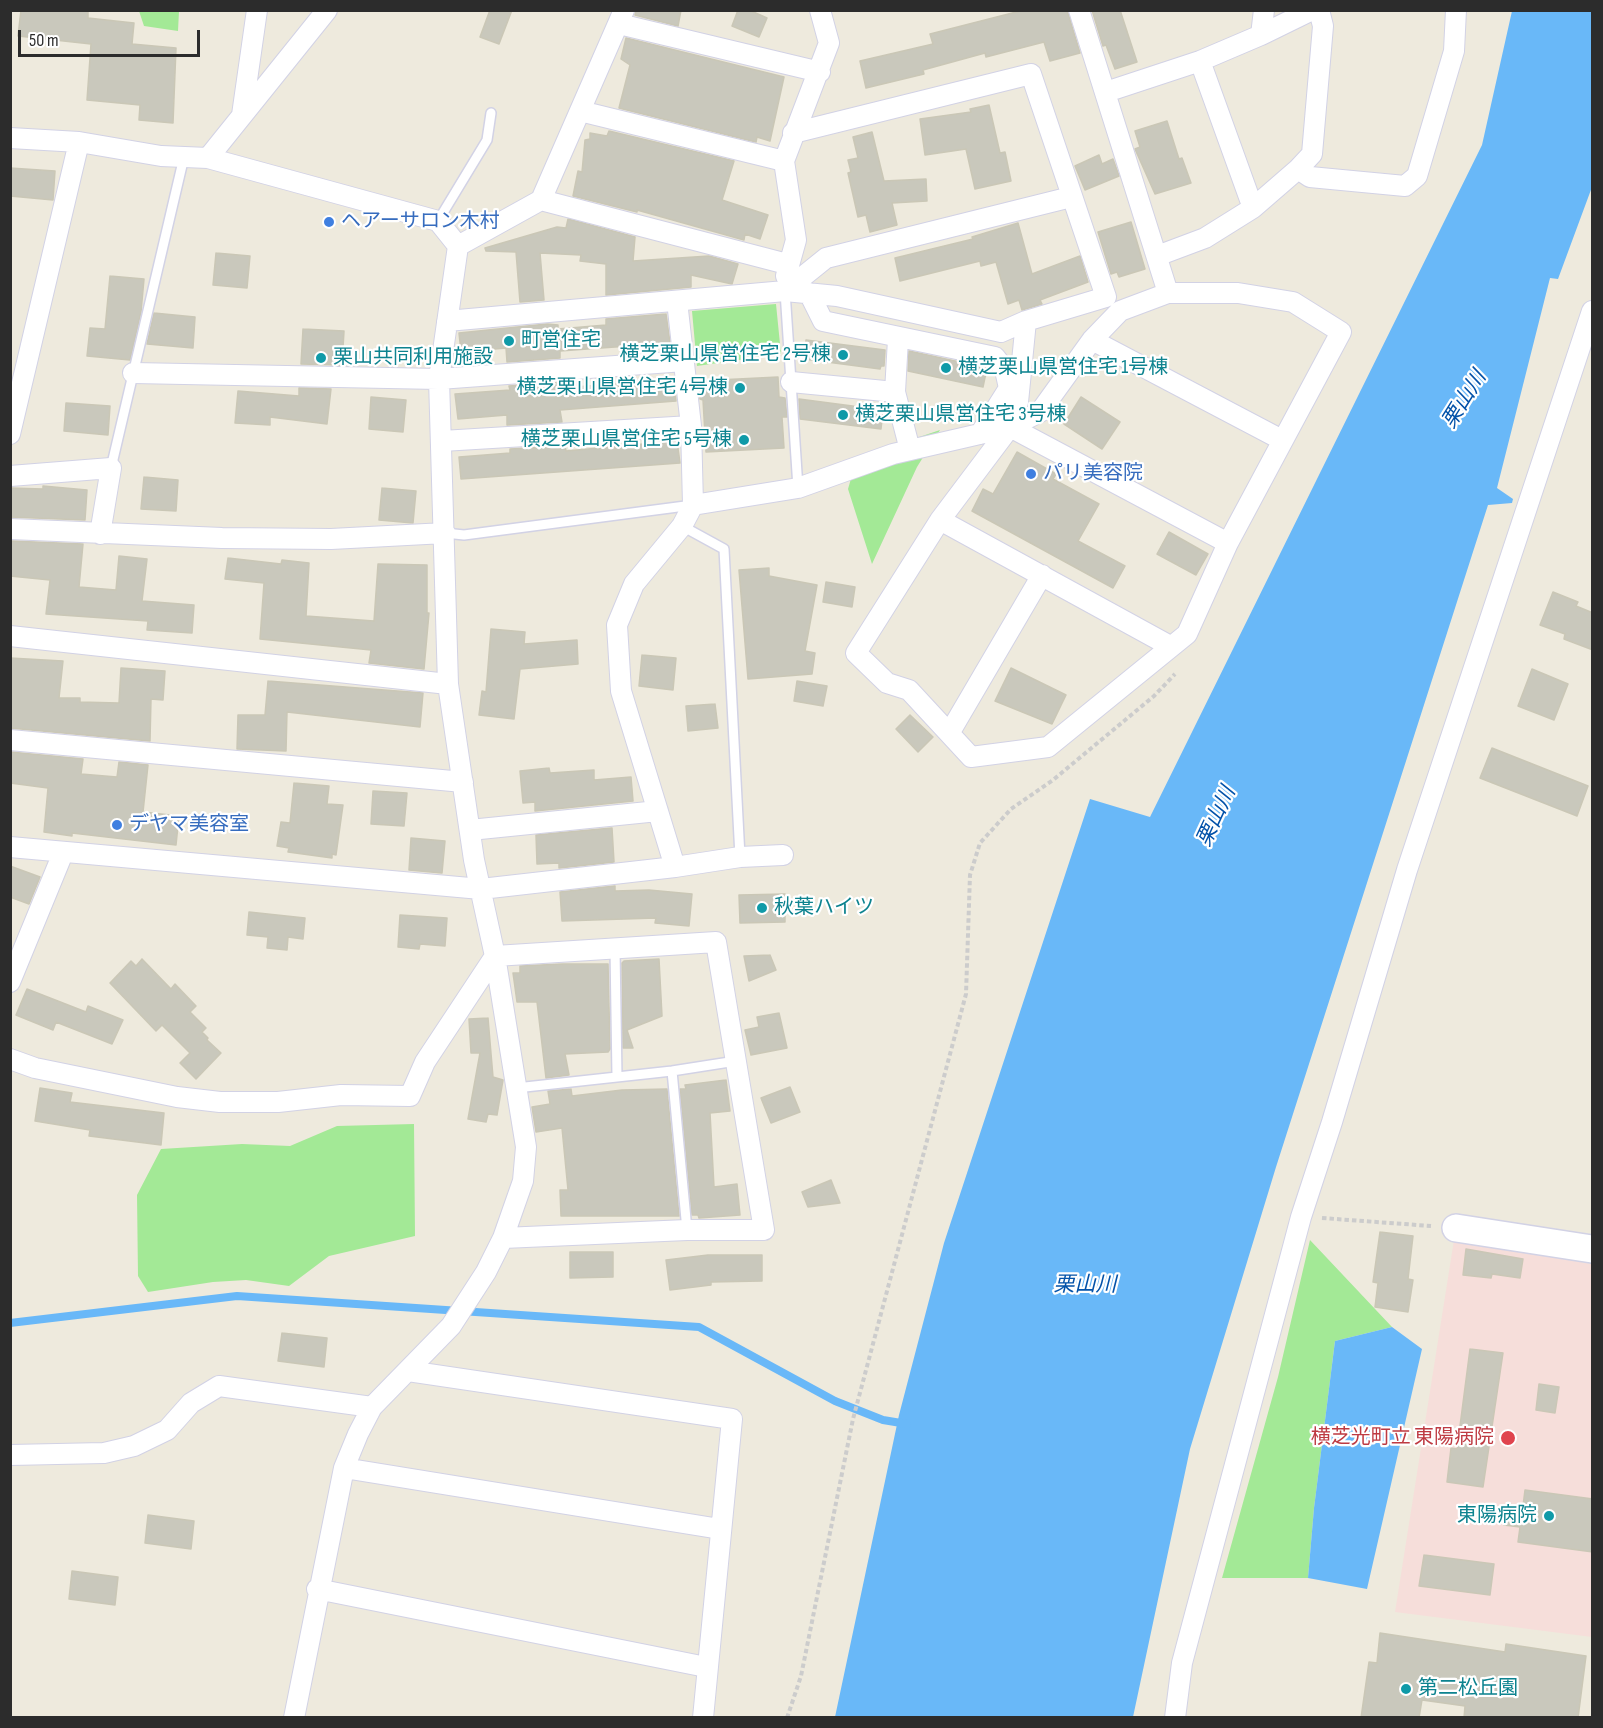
<!DOCTYPE html>
<meta charset="utf-8">
<style>
body{margin:0}
#map{position:relative;width:1603px;height:1728px;overflow:hidden;background:#eeeadd;font-family:"Sofia Sans Condensed",sans-serif}
canvas{display:block}
.frame{position:absolute;inset:0;border:12px solid #2c2c2c;pointer-events:none}
.scale{position:absolute;left:18px;top:30px;width:182px;height:27px;box-sizing:border-box;border:3px solid #2c2c2c;border-top:0;padding-left:8px;font-size:18px;line-height:21px;white-space:nowrap;color:#2c2c2c;-webkit-text-stroke:4px #fff;paint-order:stroke}
</style>
<div id="map">
<canvas width="1603" height="1728"></canvas>
<div class="frame"></div>
<div class="scale">50 m</div>
</div>
<script>
const ctx = document.querySelector('canvas').getContext('2d');
ctx.lineJoin = 'round';
function fillPath(path, color) { ctx.fillStyle = color; ctx.fill(path, 'evenodd'); }
const shape = rows => new Path2D(rows.map(r => 'M' + r).join(''));
function trace(path, color, width, dash) { ctx.strokeStyle = color; ctx.lineWidth = width; ctx.lineCap = dash ? 'butt' : 'round'; ctx.setLineDash(dash || []); ctx.stroke(path); }
function write(font, color, halo, rows, align = 'center') {
  ctx.font = font + ' "Sofia Sans Condensed","Noto Sans JP",sans-serif'; ctx.lineWidth = 4.5; ctx.setLineDash([]); ctx.textBaseline = 'middle'; ctx.strokeStyle = halo; ctx.fillStyle = color; for (const [text, x, y, turn = 0] of rows) {
    ctx.save(); ctx.translate(x, y); ctx.rotate((+turn || 0) * Math.PI / 180); ctx.textAlign = isNaN(turn) ? turn : align; if (halo) ctx.strokeText(text, 0, 0); ctx.fillText(text, 0, 0); ctx.restore();
  }
}
fillPath(shape([
 [1454,1240,1592,1264,1592,1637,1395,1612]
]), '#f6deda');
fillPath(shape([
 [139,11,179,11,178,31,144,26],
 [776,304,781,354,697,366,692,311],
 [940,430,917,467,872,564,848,489,857,458],
 [414,1124,415,1236,329,1256,289,1286,246,1280,213,1282,148,1292,138,1276,137,1195,161,1149,242,1144,290,1146,337,1126],
 [1310,1240,1392,1327,1335,1341,1314,1508,1308,1578,1222,1578,1278,1377]
]), '#a3e996');
fillPath(shape([
 [1512,11,1592,11,1592,187,1558,279,1550,278,1497,488,1513,499,1512,503,1488,505,1276,1167,1190,1449,1133,1717,835,1717,899,1415,944,1243,1090,799,1150,817,1482,145],
 [1392,1327,1422,1349,1367,1589,1308,1578,1314,1508,1335,1341]
]), '#69b8f8');
trace(shape([
 [10,1323,237,1296,699,1327,835,1401,883,1420,907,1424]
]), '#69b8f8', 8);
const building = shape([
 [21,10,88,10,88,18,134,23,132,44,176,48,173,123,139,120,140,105,87,100,91,44,18,36,21,10],
 [490,10,512,10,499,44,480,37,490,10],
 [636,10,681,10,678,26,635,15,636,10],
 [738,10,749,10,767,18,759,37,732,26,738,10],
 [1024,10,1067,10,1080,53,1050,61,1044,42,986,57,985,53,923,70,924,74,866,88,860,61,933,44,930,34,1024,10],
 [1092,10,1120,10,1137,62,1115,69,1106,45,1103,46,1092,10],
 [626,38,784,77,770,141,757,137,756,142,619,108,630,65,621,59,626,38],
 [989,105,1000,153,1005,152,1011,181,975,189,966,149,925,155,920,119,971,112,970,109,989,105],
 [1167,121,1179,159,1182,158,1191,183,1155,194,1135,149,1140,147,1135,131,1167,121],
 [609,131,734,161,722,200,768,215,760,239,745,234,744,240,637,210,637,212,573,196,578,171,582,172,585,140,590,139,590,133,607,136,609,131],
 [872,132,884,181,926,179,927,201,892,203,897,225,870,232,866,215,858,217,848,173,851,172,848,160,858,158,853,137,872,132],
 [1099,155,1102,164,1113,159,1119,176,1085,190,1075,166,1099,155],
 [10,168,55,171,53,200,10,196,10,168],
 [568,219,635,237,633,261,709,256,738,264,732,284,691,275,691,287,606,295,606,264,580,261,581,255,540,253,544,300,520,302,516,252,486,251,485,248,557,227,566,228,568,219],
 [1131,222,1145,269,1119,277,1117,272,1111,274,1098,232,1131,222],
 [1018,223,1032,274,1080,256,1088,282,1040,300,1042,304,1022,310,1019,300,1008,304,996,262,981,266,980,261,900,281,895,258,973,239,972,237,1018,223],
 [216,253,250,256,247,288,213,285,216,253],
 [110,276,144,279,141,312,130,360,87,356,90,328,105,329,110,276],
 [154,313,195,317,193,348,147,344,154,313],
 [666,314,670,343,560,351,560,358,507,362,506,348,461,352,459,333,547,324,558,325,558,329,606,325,606,319,666,314],
 [303,329,344,331,342,365,301,364,303,329],
 [806,340,885,350,884,366,881,366,880,369,804,359,806,340],
 [909,351,987,368,983,387,908,371,909,351],
 [778,377,779,397,785,398,787,417,782,417,784,448,706,452,703,400,700,399,698,381,778,377],
 [674,379,676,401,560,410,562,422,507,425,507,415,458,419,455,394,510,390,509,386,562,382,563,388,674,379],
 [299,388,331,389,327,424,270,417,270,425,235,423,238,391,299,396,299,388],
 [371,397,406,400,403,432,369,429,371,397],
 [1081,397,1120,422,1102,449,1064,424,1081,397],
 [799,399,883,410,881,429,800,419,799,399],
 [66,403,110,406,108,435,64,431,66,403],
 [677,441,680,463,461,479,459,457,510,453,510,449,565,446,566,451,677,441],
 [1017,452,1056,474,1053,479,1099,504,1078,541,1125,566,1113,588,972,511,983,489,993,494,1017,452],
 [144,477,178,480,176,511,141,509,144,477],
 [43,486,87,490,85,520,10,517,10,488,43,489,43,486],
 [382,488,416,491,413,523,379,520,382,488],
 [1169,532,1208,554,1196,575,1157,554,1169,532],
 [10,541,83,544,79,587,116,590,119,556,147,559,142,601,194,605,192,633,147,630,148,621,46,614,50,580,10,576,10,541],
 [228,558,281,564,282,560,309,563,306,616,374,621,378,564,427,565,427,613,429,613,424,669,369,663,371,650,260,639,264,583,225,579,228,558],
 [769,568,769,576,817,585,805,651,815,653,812,674,748,679,739,570,769,568],
 [826,582,855,587,852,607,823,602,826,582],
 [1553,592,1578,602,1576,606,1593,613,1593,650,1564,639,1565,634,1540,625,1553,592],
 [491,629,525,632,524,644,577,640,578,664,520,669,514,719,479,715,482,691,486,692,491,629],
 [642,655,676,658,673,690,639,686,642,655],
 [10,658,63,661,59,698,80,698,80,702,119,703,121,668,165,671,163,700,151,699,150,741,10,728,10,658],
 [1011,668,1066,695,1052,724,995,701,1011,668],
 [1532,669,1568,684,1554,720,1518,706,1532,669],
 [268,681,423,693,420,727,287,712,286,751,237,749,238,715,265,715,268,681],
 [797,681,827,686,823,706,794,701,797,681],
 [715,704,718,728,688,731,686,706,715,704],
 [910,715,933,737,918,752,896,729,910,715],
 [1492,748,1588,786,1577,816,1480,778,1492,748],
 [10,752,83,759,81,774,117,777,119,762,148,765,143,812,179,816,176,845,72,833,72,836,44,832,48,788,10,783,10,752],
 [549,768,550,773,594,770,594,780,631,777,633,801,535,811,535,802,523,803,520,771,549,768],
 [294,783,329,786,327,804,343,805,336,855,332,854,332,858,288,852,289,848,277,846,281,822,290,823,294,783],
 [373,791,407,793,404,826,371,824,373,791],
 [612,828,614,862,559,868,559,863,537,864,536,835,612,828],
 [411,838,445,841,442,873,409,870,411,838],
 [10,866,40,877,29,904,10,897,10,866],
 [615,886,615,891,649,890,692,894,689,926,655,923,656,918,562,921,560,892,615,886],
 [785,894,785,922,740,923,739,895,785,894],
 [249,912,305,918,303,939,288,937,287,950,267,948,268,937,247,935,249,912],
 [400,915,447,918,445,946,420,944,419,949,398,947,400,915],
 [770,955,776,970,749,981,744,956,770,955],
 [142,959,171,989,175,984,196,1006,190,1012,206,1028,202,1032,208,1038,207,1040,221,1053,196,1079,180,1063,190,1053,162,1025,156,1031,110,983,131,961,136,966,142,959],
 [659,959,662,1016,627,1030,633,1048,623,1048,622,963,624,961,659,959],
 [563,964,608,964,610,1049,608,1052,565,1054,569,1075,546,1078,537,1002,517,1002,513,973,520,973,520,966,563,964],
 [27,989,86,1012,88,1006,123,1020,112,1044,56,1022,53,1030,16,1015,27,989],
 [779,1013,787,1048,751,1055,745,1030,759,1027,757,1017,779,1013],
 [488,1018,493,1077,503,1080,497,1115,488,1114,486,1122,468,1119,480,1053,471,1053,469,1019,488,1018],
 [726,1080,730,1111,710,1113,714,1187,737,1184,740,1215,699,1218,698,1215,692,1215,680,1089,686,1089,685,1085,726,1080],
 [790,1087,800,1112,771,1123,761,1098,790,1087],
 [40,1088,72,1093,70,1102,164,1113,161,1145,89,1136,90,1130,35,1121,40,1088],
 [571,1089,572,1096,622,1090,667,1089,679,1216,561,1216,560,1190,568,1190,562,1128,536,1132,532,1107,550,1104,548,1091,571,1089],
 [831,1180,840,1203,808,1207,802,1192,831,1180],
 [1380,1232,1413,1236,1408,1279,1413,1280,1408,1312,1375,1307,1378,1283,1373,1282,1380,1232],
 [1466,1249,1523,1259,1520,1278,1492,1274,1491,1278,1463,1275,1466,1249],
 [570,1252,613,1252,613,1277,570,1278,570,1252],
 [708,1255,762,1255,762,1281,711,1282,711,1285,670,1290,666,1260,708,1255],
 [282,1333,327,1338,324,1367,278,1361,282,1333],
 [1470,1349,1503,1353,1483,1487,1447,1482,1451,1448,1457,1449,1470,1349],
 [1539,1384,1559,1387,1555,1413,1536,1410,1539,1384],
 [1525,1490,1593,1499,1593,1552,1518,1542,1520,1527,1504,1525,1506,1504,1523,1506,1525,1490],
 [148,1515,194,1521,191,1549,145,1543,148,1515],
 [1424,1555,1494,1564,1490,1595,1419,1586,1424,1555],
 [72,1571,118,1577,115,1605,69,1599,72,1571],
 [1380,1633,1505,1652,1506,1644,1586,1656,1578,1718,1464,1718,1465,1706,1422,1700,1419,1718,1361,1718,1369,1662,1377,1663,1380,1633]
]);
fillPath(building, '#c9c8bc');
trace(building, '#cac7b6', 1.5);
const lane = shape([
 [438,221,487,140,491,113],
 [785,291,798,488],
 [111,468,184,157],
 [682,526,724,549,740,857],
 [445,533,464,535,693,505],
 [615,949,617,1077],
 [672,1071,687,1230],
 [516,1088,672,1071,736,1061]
]);
const street = shape([
 [1079,10,1168,293],
 [619,24,820,72],
 [1261,35,1312,10],
 [1106,92,1200,61,1261,35,1264,10],
 [580,111,784,161],
 [242,115,257,10],
 [10,138,79,142,161,156,208,158,438,221,458,246,541,200,787,264],
 [208,158,327,10],
 [1298,169,1312,154,1323,26,1319,10],
 [541,200,624,10],
 [1253,208,1298,169,1310,177,1405,186,1417,176,1454,51,1456,10],
 [1157,256,1205,238,1253,208,1200,61],
 [786,276,796,240,784,161,829,43,820,10],
 [785,291,826,258,1071,197],
 [809,293,823,321,995,357,1005,370,1009,388,980,434],
 [1168,293,1238,293,1293,302,1341,332,1228,543,1187,634,1048,747,971,757,909,690,887,683,856,653,940,520,1010,427,1040,412,1092,340,1120,311,1168,293],
 [677,301,691,426,693,505,682,526,634,584,617,625,621,691,675,867,740,857,783,855],
 [447,321,785,291,837,296,1001,332,1026,321,1106,297,1031,74,793,133],
 [898,339,895,392,910,450],
 [1092,340,1282,440],
 [133,373,439,379,684,361],
 [791,382,895,392],
 [1010,427,1018,402,1026,321],
 [10,434,79,142],
 [442,441,691,426],
 [10,476,111,468,100,534],
 [693,505,798,488,893,454,1010,427,1228,543],
 [940,520,1170,646],
 [10,529,222,538,331,539,445,533],
 [10,636,448,684],
 [950,732,1042,575],
 [10,740,463,782],
 [470,830,658,811],
 [10,847,481,889,675,867],
 [10,982,63,853],
 [10,1059,35,1068,177,1097,220,1102,278,1102,341,1095,410,1096,425,1062,495,956,716,942,764,1230,687,1230,503,1238],
 [408,1371,732,1419,703,1718],
 [10,1455,104,1453,134,1446,167,1430,191,1403,219,1386,372,1407],
 [344,1468,720,1529],
 [317,1589,706,1667],
 [294,1718,344,1468,358,1434,372,1407,451,1326,486,1272,503,1238,523,1181,526,1147,495,956,474,860,448,684,439,379,458,246],
 [1175,1718,1182,1663,1301,1217,1332,1122,1407,870,1592,311]
]);
const secondary = shape([
 [1456,1228,1592,1249]
]);
trace(lane, '#d2d2e5', 12);
trace(street, '#d2d2e5', 22);
trace(secondary, '#d2d2e5', 30);
trace(shape([
 [1322,1218,1431,1226],
 [787,1718,801,1676,853,1419,966,994,970,875,980,843,1011,809,1053,780,1154,696,1175,674]
]), '#ccc', 4, [4.5, 3]);
trace(lane, '#fff', 9);
trace(street, '#fff', 20);
trace(secondary, '#fff', 27);
for (const [x, y, r, color] of [
 [329,222,6,"#3f7fe0"],
 [509,341,6,"#0f9aa8"],
 [843,355,6,"#0f9aa8"],
 [321,358,6,"#0f9aa8"],
 [946,368,6,"#0f9aa8"],
 [740,388,6,"#0f9aa8"],
 [843,415,6,"#0f9aa8"],
 [744,440,6,"#0f9aa8"],
 [1031,474,6,"#3f7fe0"],
 [117,825,6,"#3f7fe0"],
 [762,908,6,"#0f9aa8"],
 [1508,1438,8,"#e0444e"],
 [1549,1516,6,"#0f9aa8"],
 [1406,1689,6,"#0f9aa8"]
]) { const dot = new Path2D(); dot.arc(x, y, r, 0, 2 * Math.PI); ctx.fillStyle = color; ctx.fill(dot); trace(dot, '#fff', 2); }
write('20px', '#366cbe', '#fff', [
 ["ヘアーサロン木村",341,222],
 ["パリ美容院",1043,474],
 ["デヤマ美容室",129,825]
], 'left');
write('20px', '#0d838f', '#fff', [
 ["町営住宅",521,341],
 ["横芝栗山県営住宅 2号棟",831,355,"right"],
 ["栗山共同利用施設",333,358],
 ["横芝栗山県営住宅 1号棟",958,368],
 ["横芝栗山県営住宅 4号棟",728,388,"right"],
 ["横芝栗山県営住宅 3号棟",855,415],
 ["横芝栗山県営住宅 5号棟",732,440,"right"],
 ["秋葉ハイツ",774,908],
 ["東陽病院",1537,1516,"right"],
 ["第二松丘園",1418,1689]
], 'left');
write('20px', '#be3a42', '#fff', [
 ["横芝光町立 東陽病院",1494,1438]
], 'right');
write('italic 21px', '#0352a9', '#fff', [
 ["栗山川",1465,400,-58],
 ["栗山川",1217,817,-65],
 ["栗山川",1085,1286]
]);
</script>
